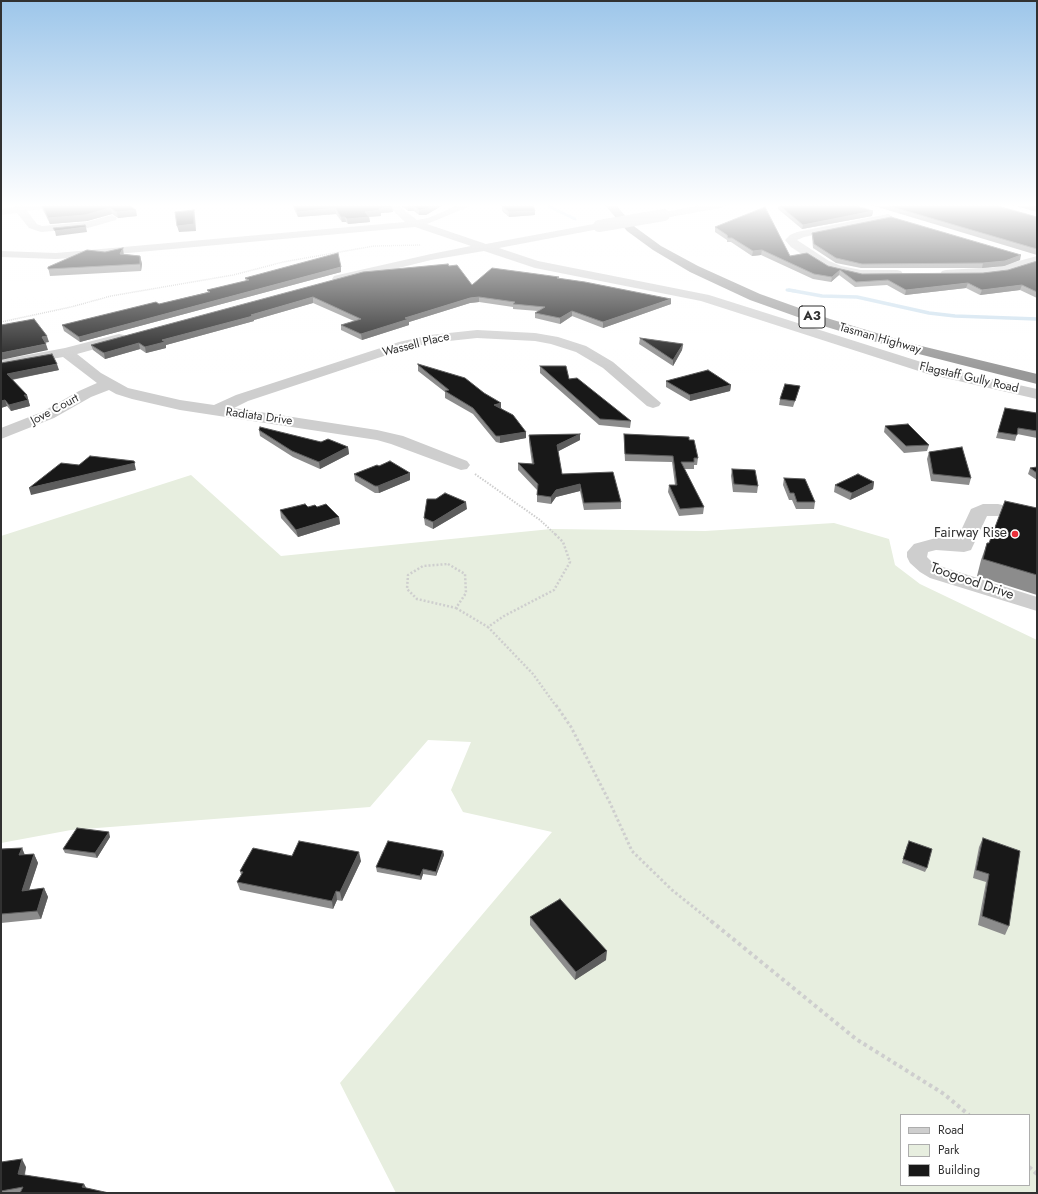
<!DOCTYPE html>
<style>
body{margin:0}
#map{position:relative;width:1038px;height:1194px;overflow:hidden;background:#fff;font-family:Jost,sans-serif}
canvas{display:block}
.frame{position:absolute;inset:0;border:2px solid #313131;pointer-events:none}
.legend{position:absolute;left:900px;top:1114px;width:130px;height:72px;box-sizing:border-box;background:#fff;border:1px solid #adadad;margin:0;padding:5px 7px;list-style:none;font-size:12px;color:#313131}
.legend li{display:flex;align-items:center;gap:8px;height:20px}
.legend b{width:20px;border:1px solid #adadad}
</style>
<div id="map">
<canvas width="1038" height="1194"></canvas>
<div class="frame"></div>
<ul class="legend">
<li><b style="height:5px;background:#cecece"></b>Road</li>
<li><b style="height:11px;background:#e7eedf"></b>Park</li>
<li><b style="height:11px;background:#181818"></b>Building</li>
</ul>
</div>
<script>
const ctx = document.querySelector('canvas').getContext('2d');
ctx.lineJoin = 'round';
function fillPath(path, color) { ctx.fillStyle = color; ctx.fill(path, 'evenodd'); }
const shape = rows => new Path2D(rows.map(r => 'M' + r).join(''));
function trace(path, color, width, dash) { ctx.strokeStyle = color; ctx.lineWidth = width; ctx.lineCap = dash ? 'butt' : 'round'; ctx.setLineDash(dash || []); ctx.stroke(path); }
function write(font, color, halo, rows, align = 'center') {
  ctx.font = font + ' Jost,sans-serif'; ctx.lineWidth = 4; ctx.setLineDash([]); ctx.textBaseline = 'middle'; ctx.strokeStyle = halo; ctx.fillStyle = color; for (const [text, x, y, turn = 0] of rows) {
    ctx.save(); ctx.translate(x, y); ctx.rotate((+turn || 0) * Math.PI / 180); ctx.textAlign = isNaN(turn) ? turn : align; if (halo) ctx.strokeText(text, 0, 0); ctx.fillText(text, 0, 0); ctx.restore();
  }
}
fillPath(shape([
 [191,475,281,556,551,529,705,531,834,523,889,539,895,565,920,584,1037,640,1037,1193,396,1193,340,1083,552,832,463,812,451,790,471,742,428,740,370,807,71,830,1,843,1,536],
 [901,1115,1029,1115,1029,1185,901,1185]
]), '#e7eedf');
trace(shape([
 [550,207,575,219],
 [787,290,795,291]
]), '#cce0ee', 3);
trace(shape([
 [789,290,822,296,857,297,929,313,955,316,1037,319]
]), '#cce0ee', 3.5);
trace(shape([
 [1,322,71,307,111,296,233,275,283,262,374,246,421,245]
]), '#cecece', 1.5, [1, 1]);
trace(shape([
 [475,474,540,520,556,535]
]), '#cecece', 2, [1.5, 1.5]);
trace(shape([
 [555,534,563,542,570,562,554,590,504,616,488,627,533,674,556,706],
 [448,564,465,574,466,593,456,608,417,599,407,589,408,575,423,566,448,564],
 [456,608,488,627]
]), '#cecece', 2.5, [2, 2]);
trace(shape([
 [556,705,571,727,610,803,632,851,672,890,712,922]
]), '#cecece', 3, [2.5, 2.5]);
trace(shape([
 [711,921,856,1039,944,1094,969,1115],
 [1029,1167,1037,1174]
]), '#cecece', 4, [3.5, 3.5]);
fillPath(shape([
 [26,205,55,205,50,208,27,211,37,224,42,226,87,222,112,215,117,218,116,220,88,228,41,232,29,228,17,213,1,215,1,209,26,205],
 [387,205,398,205,417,220,428,218,458,205,473,205,427,224,486,244,599,223,603,224,604,226,599,229,499,248,538,261,709,295,937,367,1037,389,1037,399,928,374,701,301,535,268,484,251,431,260,338,283,334,282,332,279,334,276,338,275,431,254,471,246,415,227,84,257,56,259,1,257,1,251,56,253,405,222,387,205],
 [702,205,726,205,721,208,664,218,659,215,664,212,702,205],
 [888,214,893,217,892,219,804,237,797,240,829,261,841,266,861,270,897,270,901,271,903,274,901,277,861,278,834,272,821,267,791,247,785,240,790,235,797,232,888,214],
 [1037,256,1037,264,997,275,946,278,942,277,940,274,942,271,946,270,997,267,1037,256],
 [477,330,535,333,558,337,586,346,613,362,661,403,659,406,653,408,647,406,603,368,576,352,551,344,535,341,477,338,430,343,408,348,248,401,234,408,377,430,403,436,467,461,470,465,467,469,461,470,391,444,377,440,180,410,132,399,116,394,109,390,91,397,54,418,1,439,1,428,42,412,79,391,97,383,63,357,1,368,1,360,65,348,119,334,124,335,126,338,124,341,77,354,101,373,128,388,180,400,214,405,236,395,399,342,430,335,477,330],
 [983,504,998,504,1037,513,1037,525,998,516,987,516,971,550,964,552,936,550,928,552,927,557,934,564,946,568,1037,597,1037,611,930,578,920,572,910,563,907,557,907,552,914,544,936,538,957,539,971,509,983,504]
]), '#cecece');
fillPath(shape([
 [605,205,616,205,635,227,661,246,698,266,760,294,830,319,913,344,1037,374,1037,384,903,350,820,325,750,300,690,272,653,250,627,231,605,205]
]), '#989898');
trace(shape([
 [599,226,664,215]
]), '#cecece', 12);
fillPath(shape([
 [41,205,128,205,137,216,118,218,112,214,87,221,50,224,43,210],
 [292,205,390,205,392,207,393,212,381,213,381,216,369,217,370,222,348,224,346,222,342,222,336,214,298,217],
 [400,205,443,205,426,215,419,215,414,211,408,211],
 [778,205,853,205,873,211,872,216,802,229,778,209],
 [871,205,994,205,1037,217,1037,255],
 [1012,205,1037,205,1037,212],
 [502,206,535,211,535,215,509,217,502,211],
 [715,227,790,256,828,266,862,274,983,273,1008,270,1037,261,1037,298,1020,290,980,295,966,288,905,295,887,285,855,287,839,275,831,282,813,279,761,255,752,256,731,242,727,242,727,240,715,232],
 [812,233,1020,260,1004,266,982,268,861,268,836,263,813,248,812,237],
 [124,254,140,256,142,264,141,271,50,276,48,267],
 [449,266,472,285,559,279,671,304,603,328,572,316,560,324,535,318,535,313,538,311,513,309,513,307,479,302,470,303,409,322,409,325,362,340,341,330,341,325,354,321,313,303,254,320,254,321,166,345,166,348,146,353,140,349,105,359,93,350,91,345],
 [341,267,341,272,80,342,64,331,62,325,159,304,208,292,207,290,246,281,245,278],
 [640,338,683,344,682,350,673,366,639,344],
 [1,363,59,370,12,380,27,395,30,406,11,411,7,406,1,408],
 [418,365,501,408,526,432,526,438,500,443,496,442,473,414,445,398,445,392,418,371],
 [540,366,569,379,631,421,630,428,599,425,540,373],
 [666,381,731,385,730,391,690,401,666,387],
 [798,392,793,407,779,405,780,399],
 [1005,408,1037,413,1037,438,1017,434,1015,441,996,438],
 [885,426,929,445,927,451,904,453,884,432],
 [259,430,348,447,349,454,320,469,293,457,260,436],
 [580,434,580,440,558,451,562,474,621,502,621,509,584,510,580,491,556,497,551,504,537,502,537,490,518,470,518,463,532,464,529,442,529,435],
 [624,434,689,440,698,458,697,465,694,465,694,469,684,469,704,507,703,514,679,516,668,492,669,485,675,485,672,462,625,461,624,441],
 [929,452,971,478,969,485,931,481,927,459],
 [1037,467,1037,480,1028,474,1030,468],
 [732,469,758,486,757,493,733,492,731,476],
 [354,474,410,480,379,493,375,493,355,481],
 [784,478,815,502,814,509,796,509,792,500,789,500,783,485],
 [874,482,873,489,850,500,834,492,835,485],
 [317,507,339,517,340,524,298,537,281,518,280,510],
 [1037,508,1037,595,977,576,981,560,987,543,989,543],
 [467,509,433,529,425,525,424,518],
 [110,837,97,858,65,853,63,849],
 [983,838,1009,926,1005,935,978,925,986,882,973,878,979,847],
 [907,845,927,868,925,872,902,863],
 [22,848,25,855,34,854,38,863,29,890,44,888,48,897,41,919,1,923,1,849],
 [443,851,444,855,436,876,423,874,421,880,377,872,376,867],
 [292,856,361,861,342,901,337,900,333,909,240,890,237,882,241,875,240,871],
 [530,917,606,960,575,980,530,925],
 [1,1162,26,1167,25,1175,84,1184,86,1188,109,1193,1,1193]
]), '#8c8c8c');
fillPath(shape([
 [413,205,414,211,408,211,408,206],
 [433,205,443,205,426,215,419,215,419,210],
 [392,207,393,212,381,213,381,216,365,217,365,212,379,208],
 [110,208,112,214,87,221,50,224,48,218],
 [335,208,336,214,298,217,297,212],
 [136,210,137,216,118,218,117,212],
 [194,210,195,216,196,231,179,232,177,226],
 [535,211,535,215,509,217,509,212],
 [873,211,872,216,802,229,803,225],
 [341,217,345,217,346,222,342,222],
 [369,217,370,222,348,224,347,219],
 [86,227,87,232,56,236,55,231],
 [123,248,124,256,120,254],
 [762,250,761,255,752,256,753,251],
 [1021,255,1020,260,1004,266,982,268,983,263],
 [140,256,142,264,141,271,140,264],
 [341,267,341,272,80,342,79,337],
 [840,270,839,275,831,282,832,277],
 [968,283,966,288,905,295,906,290],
 [1022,285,1020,290,980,295,982,290],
 [313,297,313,303,254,320,254,321,166,345,166,348,146,353,145,347,162,340],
 [479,297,479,302,470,303,409,322,409,325,362,340,361,334,405,318,470,298],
 [671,299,671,304,603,328,603,322],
 [572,311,572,316,560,324,560,318],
 [47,336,49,342,44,343,42,337],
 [139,343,140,349,105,359,104,353],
 [46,344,48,350,1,360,1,353],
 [683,344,682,350,673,366,673,360],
 [57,364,59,370,9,380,7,374],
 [731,385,730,391,690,401,690,395],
 [24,395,27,395,30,406,11,411,9,405],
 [5,400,7,406,1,408,1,401],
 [501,403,501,409,494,405],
 [526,432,526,438,500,443,500,436],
 [580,434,580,440,557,452,557,445],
 [348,447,349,454,320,469,319,462],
 [134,461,136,470,31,495,29,488],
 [410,473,410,480,379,493,378,486],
 [874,482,873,489,850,500,852,493],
 [580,484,580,491,556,497,551,504,551,497,556,490],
 [466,502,467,509,433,529,433,522],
 [339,517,340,524,298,537,296,530],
 [109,832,110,837,97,858,95,853],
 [22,848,25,856,19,855],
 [443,851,444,855,436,876,436,872],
 [359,852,361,861,342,901,340,892],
 [34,854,38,863,26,899,22,891],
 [423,869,423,874,421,880,420,876],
 [44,888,48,897,41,919,37,911],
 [336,891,337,900,333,909,332,901],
 [607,951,606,960,575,980,576,972],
 [22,1159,26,1167,23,1181,18,1174],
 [84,1184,88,1191,82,1187]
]), '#5d5d5d');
const building = shape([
 [42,205,128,205,136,210,117,212,110,208,85,215,48,218,42,205],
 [294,205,390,205,392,207,379,208,380,210,365,212,369,217,347,219,345,217,341,217,335,208,297,212,294,205],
 [407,205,433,205,425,209,419,210,413,205,408,206,407,205],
 [502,205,533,205,535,211,509,212,502,206,502,205],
 [779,205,853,205,873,211,803,225,779,205],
 [886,205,994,205,1037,217,1037,249,886,205],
 [1029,205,1037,205,1037,208,1029,205],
 [765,207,790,256,807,253,828,266,862,274,983,273,1008,270,1037,261,1037,292,1022,285,982,290,968,283,906,290,888,280,856,282,840,270,832,277,814,274,762,250,753,251,732,238,728,238,727,235,715,227,765,207],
 [194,210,194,224,177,226,175,212,194,210],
 [891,217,1021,255,1005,261,983,263,862,264,836,258,814,244,812,233,891,217],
 [85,225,86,227,55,231,53,228,85,225],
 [123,248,120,254,140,256,140,264,48,269,48,267,87,250,105,252,123,248],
 [338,253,341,267,79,337,62,325,156,302,159,304,210,292,207,290,249,280,245,278,338,253],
 [448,264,449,266,457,265,472,285,492,268,559,277,557,278,585,282,671,299,603,322,572,311,560,318,535,313,545,307,513,304,515,302,479,297,470,298,405,318,409,319,361,334,341,325,361,319,313,297,251,315,253,316,162,340,165,342,145,347,139,343,104,353,91,345,363,272,448,264],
 [34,319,47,336,42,337,46,344,1,353,1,325,34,319],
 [640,338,683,344,673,360,640,338],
 [52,354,57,364,7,374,27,395,24,395,28,400,9,405,5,400,1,401,1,363,52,354],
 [418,364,465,378,484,393,501,403,494,405,513,415,526,432,500,436,496,436,473,408,445,391,449,390,418,365,418,364],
 [540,366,566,366,569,379,577,378,631,421,600,419,540,366],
 [708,370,731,385,690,395,666,381,708,370],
 [785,384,800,386,795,401,780,399,785,384],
 [1005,408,1037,413,1037,431,1018,428,1017,435,998,432,1005,408],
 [908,424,929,445,906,446,885,426,908,424],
 [260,427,321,442,328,439,348,447,319,462,292,451,259,430,260,427],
 [580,434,557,445,562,474,613,472,621,502,584,503,580,484,556,490,551,497,537,495,538,484,518,463,534,464,529,435,580,434],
 [624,434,689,437,689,440,694,440,698,458,694,458,694,462,681,462,704,507,680,509,669,485,677,485,673,456,625,454,624,434],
 [962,447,971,478,933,474,929,452,962,447],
 [90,456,134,461,135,463,29,488,61,463,79,465,90,456],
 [390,461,410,473,378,486,375,486,354,474,377,465,379,466,390,461],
 [1037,467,1037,473,1030,468,1037,467],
 [732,469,755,470,758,486,734,484,732,469],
 [858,474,874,482,852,493,835,485,858,474],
 [784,478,805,479,815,502,797,502,794,493,790,493,784,478],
 [445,493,466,502,433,522,424,518,427,499,436,499,445,493],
 [1005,501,1037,508,1037,575,983,559,987,543,989,543,1005,501],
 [305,504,308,507,315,505,317,507,326,504,339,517,296,530,280,510,305,504],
 [77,828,109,832,95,853,63,849,77,828],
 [983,838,1020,851,1009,926,982,916,989,874,976,870,983,838],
 [299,841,359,852,340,892,336,891,332,901,237,882,243,872,240,871,253,848,292,856,299,841],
 [388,841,443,851,436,872,423,869,420,876,376,867,388,841],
 [909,841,932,849,927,868,903,859,909,841],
 [22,848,19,855,34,854,22,891,44,888,37,911,1,914,1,849,22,848],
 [560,899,607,951,576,972,530,917,560,899],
 [22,1159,18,1174,84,1184,82,1187,109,1193,20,1193,23,1187,1,1191,1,1162,22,1159]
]);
fillPath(building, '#181818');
trace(building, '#5d5d5d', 1);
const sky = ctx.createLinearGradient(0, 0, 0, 373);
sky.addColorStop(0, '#9dc6ea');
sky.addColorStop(0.55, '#fff');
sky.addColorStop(1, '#ffffff00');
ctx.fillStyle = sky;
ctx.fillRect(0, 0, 1038, 373);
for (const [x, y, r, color] of [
 [1015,534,4,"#eb303a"]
]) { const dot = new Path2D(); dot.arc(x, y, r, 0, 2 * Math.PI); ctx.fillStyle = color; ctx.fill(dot); trace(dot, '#fff', 1.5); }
write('12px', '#313131', '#fff', [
 ["Tasman Highway",880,339,16],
 ["Wassell Place",416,345,-14],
 ["Flagstaff Gully Road",969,378,13],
 ["Jove Court",55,410,-28],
 ["Radiata Drive",259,417,8]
]);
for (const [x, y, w] of [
 [812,317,26]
]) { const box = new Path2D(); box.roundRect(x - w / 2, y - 11, w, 22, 3); ctx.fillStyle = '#fff'; ctx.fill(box); trace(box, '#313131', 1); }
write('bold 13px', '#313131', null, [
 ["A3",812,317]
]);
write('14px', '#313131', '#fff', [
 ["Fairway Rise",1007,534]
], 'right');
write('14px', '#313131', '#fff', [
 ["Toogood Drive",972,582,19]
]);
</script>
